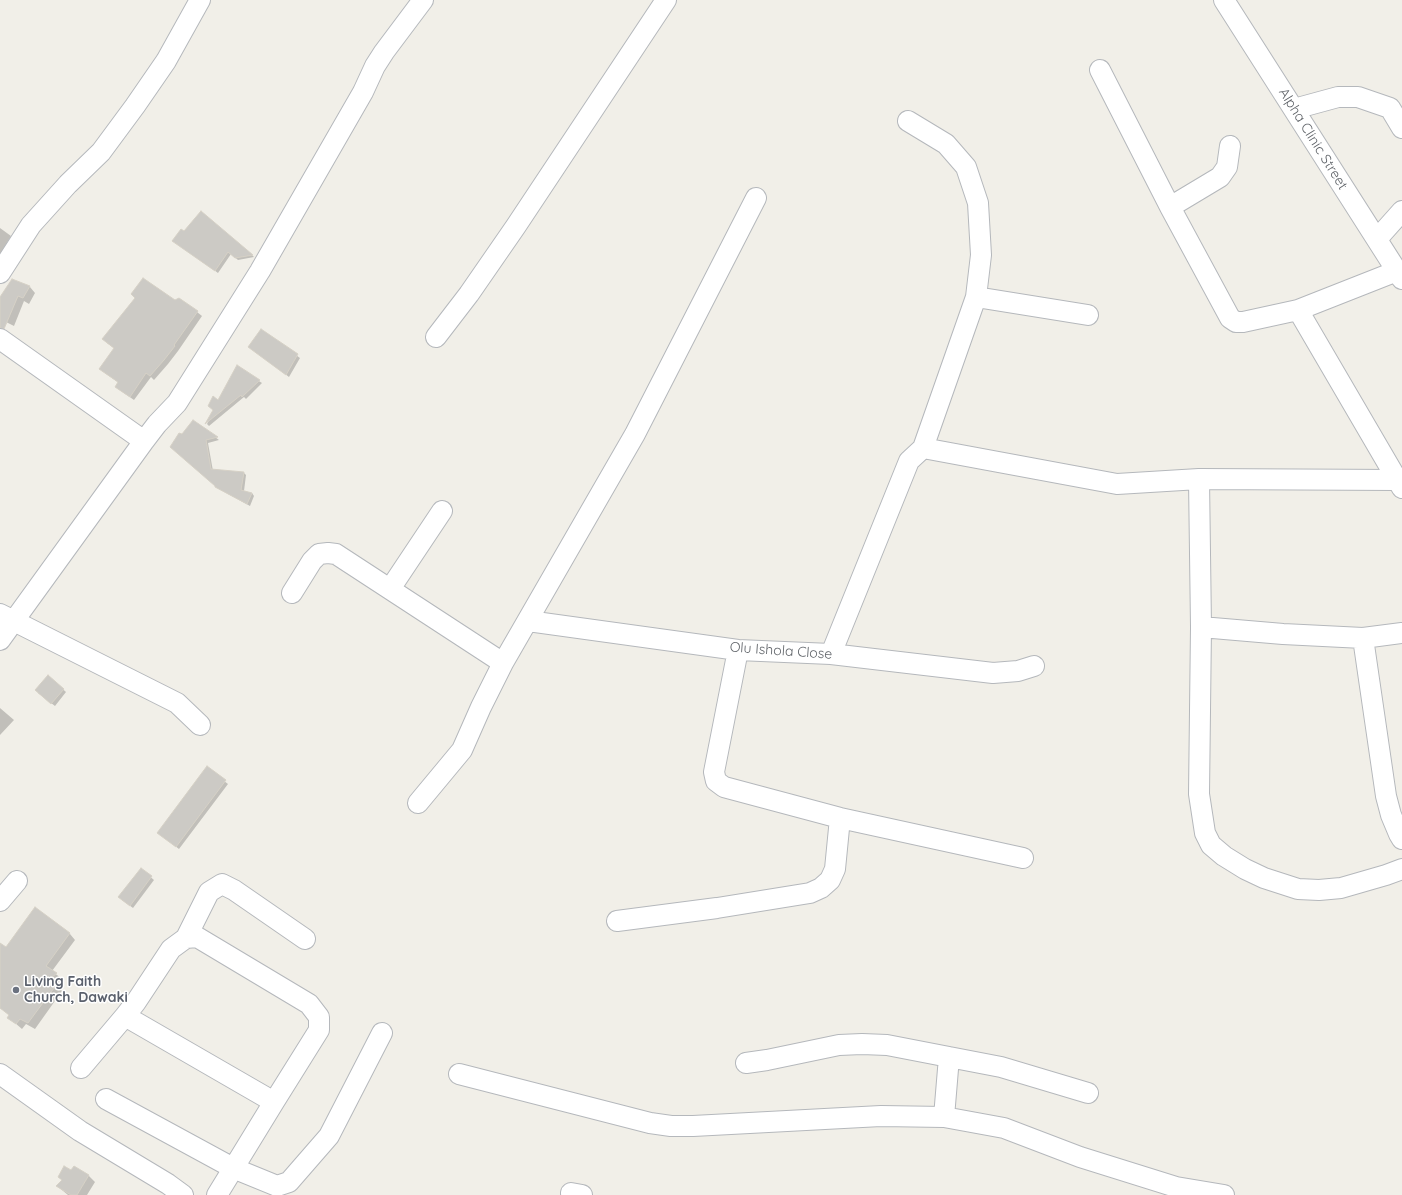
<!DOCTYPE html>
<style>
body{margin:0}
canvas{display:block;background:#f1efe8}
</style>
<canvas width="1402" height="1195"></canvas>
<script>
const ctx = document.querySelector('canvas').getContext('2d');
ctx.lineJoin = 'round';
function fillPath(path, color) { ctx.fillStyle = color; ctx.fill(path, 'evenodd'); }
const shape = rows => new Path2D(rows.map(r => 'M' + r).join(''));
function trace(path, color, width, dash) { ctx.strokeStyle = color; ctx.lineWidth = width; ctx.lineCap = dash ? 'butt' : 'round'; ctx.setLineDash(dash || []); ctx.stroke(path); }
function write(font, color, halo, rows, align = 'center') {
  ctx.font = font + ' Quicksand,sans-serif'; ctx.lineWidth = 3; ctx.setLineDash([]); ctx.textBaseline = 'middle'; ctx.strokeStyle = halo; ctx.fillStyle = color; for (const [text, x, y, turn = 0] of rows) {
    ctx.save(); ctx.translate(x, y); ctx.rotate((+turn || 0) * Math.PI / 180); ctx.textAlign = isNaN(turn) ? turn : align; if (halo) ctx.strokeText(text, 0, 0); ctx.fillText(text, 0, 0); ctx.restore();
  }
}
fillPath(shape([
 [201,212,253,256,254,257,238,260,231,254,218,273,176,243],
 [0,228,11,236,0,254],
 [12,280,30,287,35,293,29,304,24,301,14,326,0,319,0,298],
 [175,302,197,312,202,316,178,351,168,364,154,380,151,377,134,400,121,391,116,387,119,383,105,373,115,349,107,343],
 [261,330,300,358,289,377,252,349],
 [237,367,262,383,246,399,244,397,209,426,207,424],
 [193,421,219,440,208,443,213,471,244,473,246,475,244,491,252,493,254,496,250,506,219,489,216,487,182,436],
 [48,676,66,692,55,706,38,693],
 [0,708,14,720,0,735],
 [207,768,228,784,179,849,161,835],
 [141,869,154,880,133,908,122,900],
 [35,909,70,934,75,940,52,971,62,979,56,985,62,991,35,1029,26,1024,22,1029,8,1017,10,1015,0,1008,0,944,6,948],
 [72,1171,89,1176,95,1182,87,1195,68,1195,57,1186,63,1181,59,1177]
]), '#0003');
const building = shape([
 [201,211,253,255,235,258,228,252,215,271,172,241,181,229,184,231,201,211],
 [143,278,175,300,179,298,198,311,174,345,175,346,164,360,150,376,146,373,130,397,115,387,118,382,99,369,114,348,102,339,135,298,131,294,143,278],
 [12,279,30,286,23,298,18,296,4,329,0,328,0,297,12,279],
 [261,329,298,354,286,375,248,347,261,329],
 [237,365,260,380,242,397,241,395,205,424,213,410,208,406,213,396,218,400,237,365],
 [193,420,218,437,206,440,211,469,244,472,241,490,252,493,247,504,215,487,215,486,170,447,179,433,182,434,193,420],
 [48,675,64,689,51,704,35,690,48,675],
 [207,766,226,780,176,847,157,833,207,766],
 [141,868,152,876,130,906,118,897,141,868],
 [35,907,70,933,46,966,57,973,50,979,57,984,28,1023,20,1019,16,1024,7,1018,9,1015,0,1008,0,943,6,947,35,907],
 [64,1166,71,1170,74,1166,89,1175,77,1195,71,1195,56,1186,62,1180,58,1177,64,1166]
]);
fillPath(building, '#cccac5');
trace(building, '#d6d1c6', 1);
const minor = shape([
 [1224,0,1402,279],
 [1100,70,1170,207,1230,318,1236,322,1243,322,1298,310,1397,271],
 [1294,109,1338,97,1358,97,1390,108,1402,128],
 [1170,207,1220,177,1227,167,1230,146],
 [1377,239,1402,211],
 [0,273,31,225,68,184,101,152,135,106,166,61,200,0],
 [976,297,1088,315],
 [1298,310,1402,488],
 [436,337,469,294,516,226,666,0],
 [0,339,144,441,157,424,177,403,260,271,363,92,375,66,384,52,423,0],
 [923,448,1117,484,1199,479,1397,480],
 [1199,479,1201,627,1199,794,1205,833,1211,845,1224,856,1245,869,1264,878,1298,889,1319,890,1341,888,1386,875,1402,869],
 [390,589,442,511],
 [292,593,312,561,319,554,328,553,336,554,503,663],
 [0,614,177,703,200,725],
 [528,621,738,650,831,654,993,673,1018,671,1034,666],
 [1201,627,1283,634,1363,638,1402,633],
 [1363,638,1386,796,1391,815,1399,834,1402,839],
 [0,640,144,441],
 [738,650,714,772,716,781,724,787,840,818,1023,858],
 [831,654,909,461,923,448,976,297,981,255,978,203,966,167,946,144,908,121],
 [418,803,462,750,481,707,503,663,635,434,756,198],
 [0,901,17,881],
 [617,921,717,908,810,893,821,888,830,880,835,869,840,818],
 [186,938,209,892,222,884,234,890,305,939],
 [949,1057,1001,1067,1088,1093],
 [746,1063,767,1060,839,1045,862,1044,887,1045,949,1057,944,1117],
 [81,1068,125,1016],
 [0,1074,80,1131,168,1184,183,1195],
 [459,1074,650,1123,671,1126,693,1126,881,1116,944,1117,1004,1128,1080,1157,1176,1187,1224,1195],
 [106,1099,233,1168,277,1186,289,1182,329,1136,382,1033],
 [571,1193,582,1195],
 [217,1195,274,1102,319,1030,319,1017,309,1004,197,937,186,938,171,949,136,1002,125,1016,274,1102]
]);
trace(minor, '#b5b8bc', 22);
trace(minor, '#fff', 20);
for (const [x, y, r, color] of [
 [16,990,4,"#6b7280"]
]) { const dot = new Path2D(); dot.arc(x, y, r, 0, 2 * Math.PI); ctx.fillStyle = color; ctx.fill(dot); trace(dot, '#fff', 1.5); }
write('14px', '#5f6368', '#fff', [
 ["Alpha Clinic Street",1313,139,58],
 ["Olu Ishola Close",781,651,4]
]);
write('bold 14px', '#5b616d', '#fff', [
 ["Living Faith",24,982],
 ["Church, Dawaki",24,998]
], 'left');
</script>
